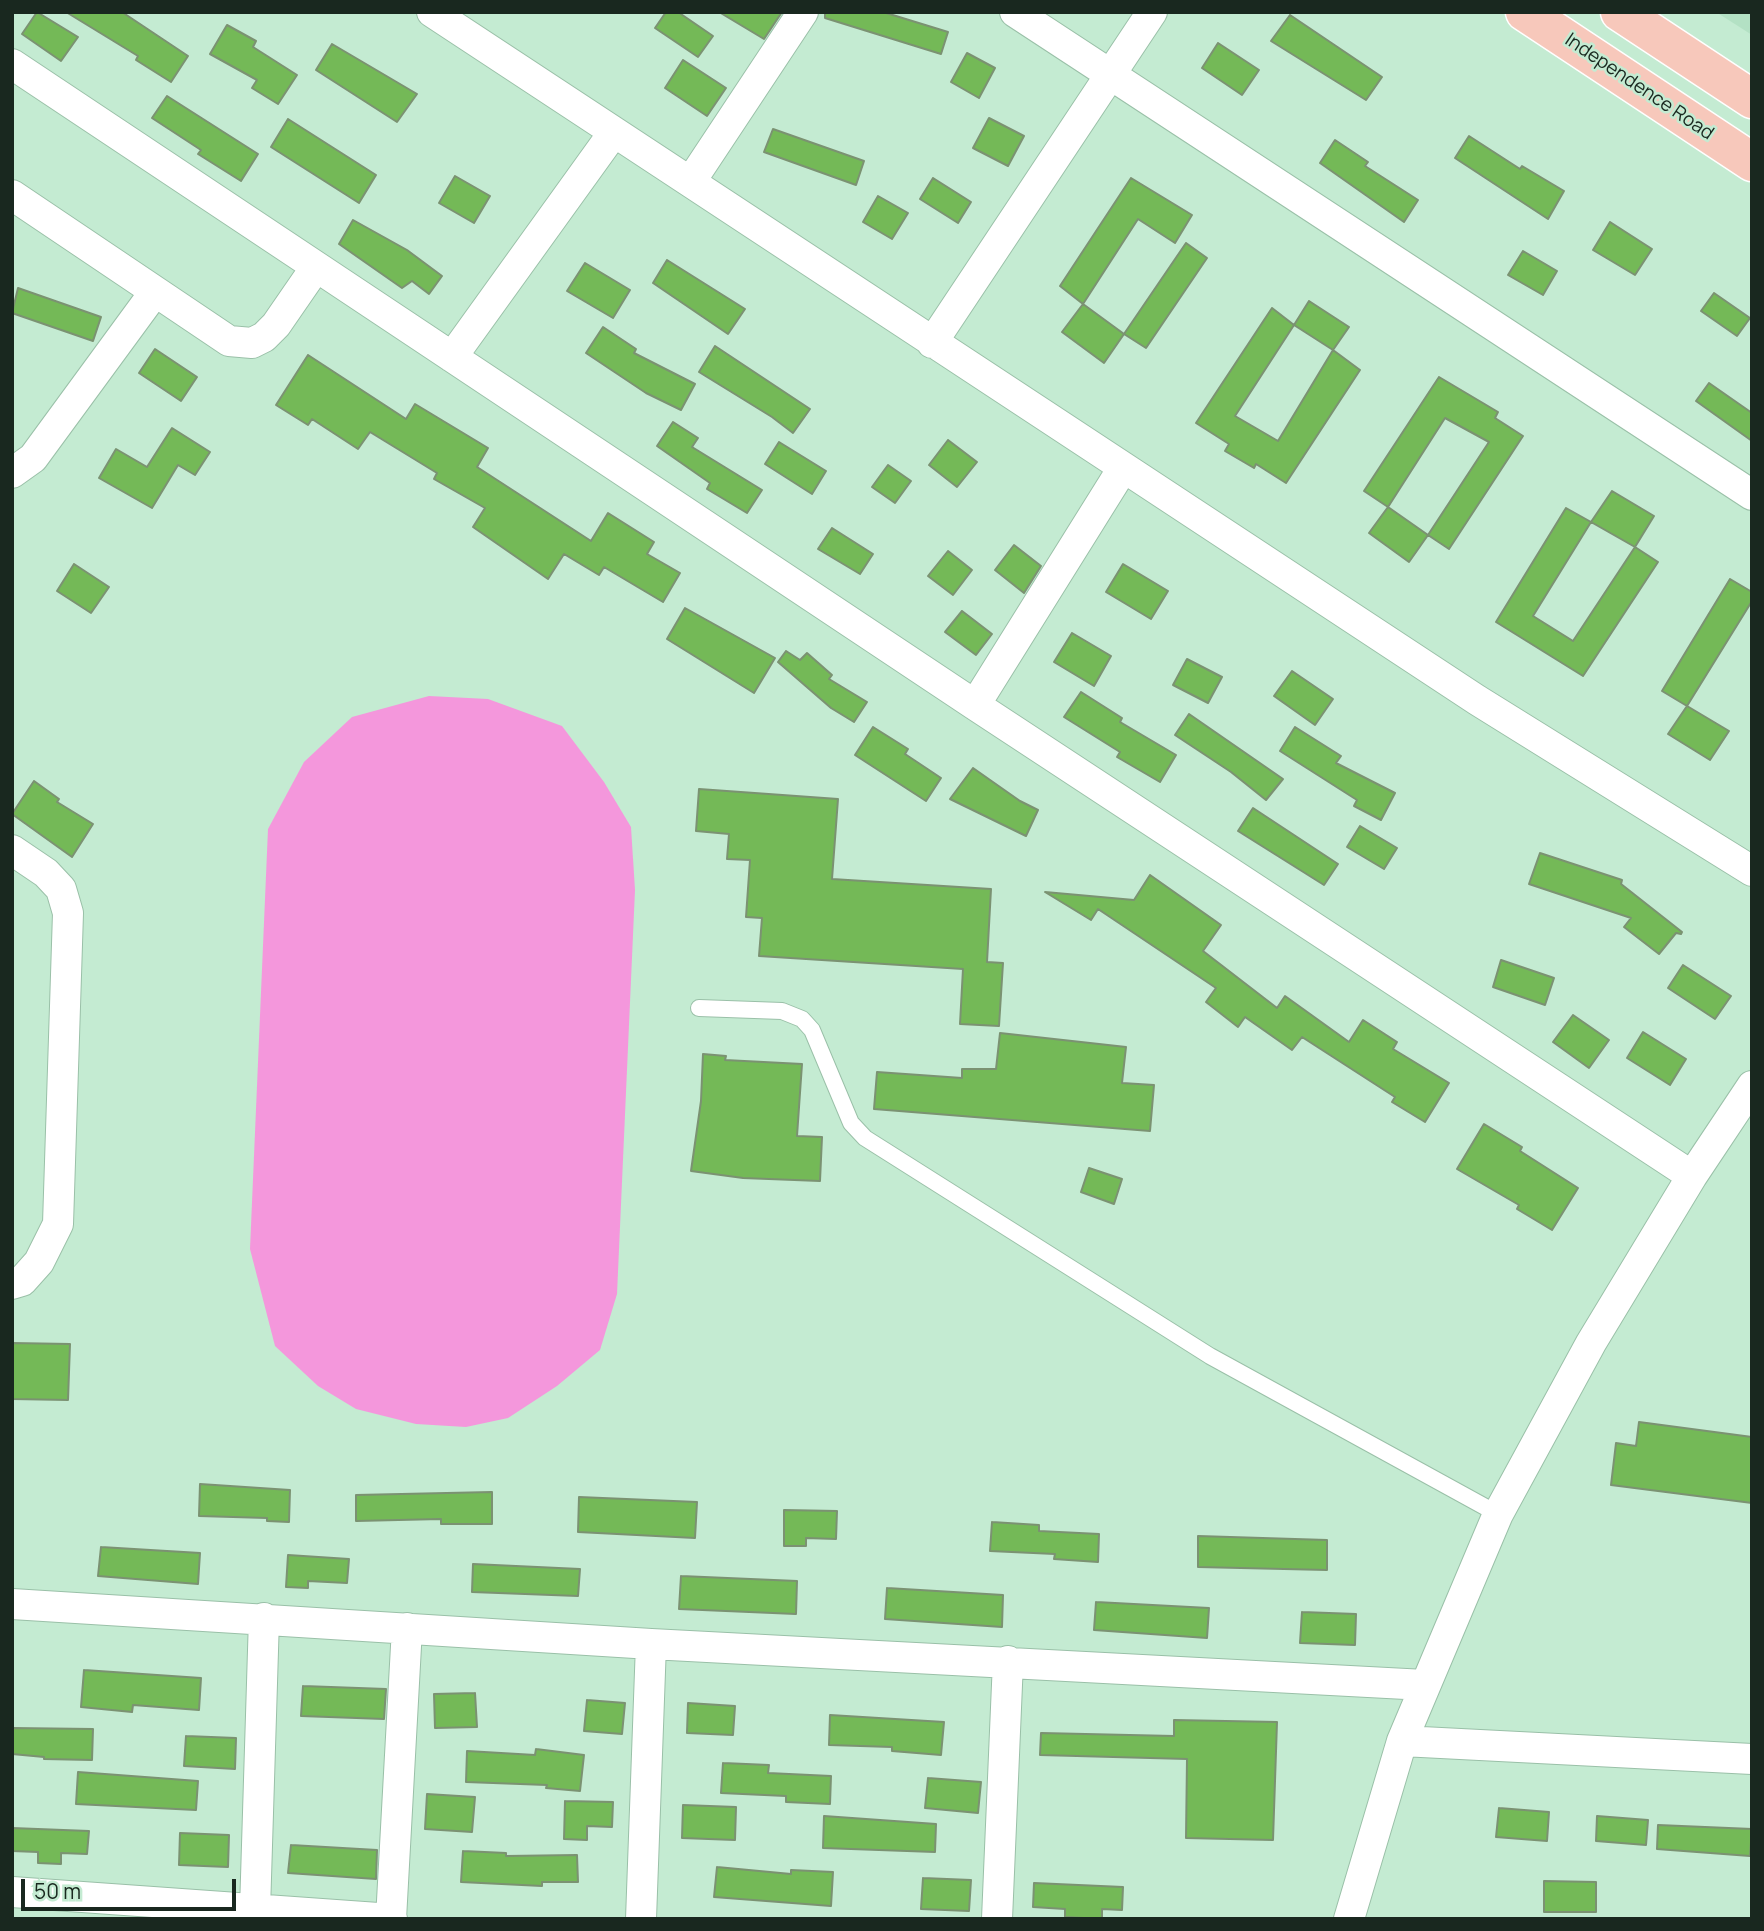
<!DOCTYPE html>
<style>
body{margin:0}
#map{position:relative;width:1764px;height:1931px;overflow:hidden;background:#c4ebd2;font-family:Manrope,sans-serif}
canvas{display:block}
.frame{position:absolute;inset:0;border:14px solid #19281f;pointer-events:none}
.scale{position:absolute;left:21px;top:1879px;width:215px;height:32px;box-sizing:border-box;border:4px solid #19281f;border-top:0;padding-left:9px;font-size:21px;line-height:24px;white-space:nowrap;color:#19281f;-webkit-text-stroke:5px #c4ebd2;paint-order:stroke}
</style>
<div id="map">
<canvas width="1764" height="1931"></canvas>
<div class="frame"></div>
<div class="scale">50 m</div>
</div>
<script>
const ctx = document.querySelector('canvas').getContext('2d');
ctx.lineJoin = 'round';
function fillPath(path, color) { ctx.fillStyle = color; ctx.fill(path, 'evenodd'); }
const shape = rows => new Path2D(rows.map(r => 'M' + r).join(''));
function trace(path, color, width, dash) { ctx.strokeStyle = color; ctx.lineWidth = width; ctx.lineCap = dash ? 'butt' : 'round'; ctx.setLineDash(dash || []); ctx.stroke(path); }
function write(font, color, halo, rows, align = 'center') {
  ctx.font = font + ' Manrope,sans-serif'; ctx.lineWidth = 5; ctx.setLineDash([]); ctx.textBaseline = 'middle'; ctx.strokeStyle = halo; ctx.fillStyle = color; for (const [text, x, y, turn = 0] of rows) {
    ctx.save(); ctx.translate(x, y); ctx.rotate((+turn || 0) * Math.PI / 180); ctx.textAlign = isNaN(turn) ? turn : align; if (halo) ctx.strokeText(text, 0, 0); ctx.fillText(text, 0, 0); ctx.restore();
  }
}
fillPath(shape([
 [1716,12,1752,12,1752,35]
]), '#b3e1c4');
fillPath(shape([
 [429,696,488,699,562,726,604,782,631,827,635,890,617,1294,600,1350,557,1386,508,1418,466,1427,416,1424,356,1409,318,1386,275,1346,250,1249,268,829,304,762,352,717]
]), '#f497dc');
const building = shape([
 [37,12,78,37,61,61,22,34,37,12],
 [66,12,122,12,188,56,171,82,136,60,138,56,66,12],
 [666,12,678,12,713,36,698,57,655,28,666,12],
 [719,12,782,12,764,39,719,12],
 [825,12,883,12,948,32,941,54,825,18,825,12],
 [1290,15,1382,77,1366,100,1271,41,1290,15],
 [227,25,256,41,253,47,297,75,278,104,252,88,257,80,210,54,227,25],
 [1218,43,1259,70,1242,95,1202,68,1218,43],
 [332,44,417,94,397,122,316,70,332,44],
 [967,53,995,68,979,98,951,82,967,53],
 [683,60,726,88,707,116,665,88,683,60],
 [167,96,258,154,241,181,198,154,201,150,152,118,167,96],
 [989,118,1024,136,1008,166,973,148,989,118],
 [288,119,376,175,359,203,271,147,288,119],
 [773,129,864,161,856,185,764,152,773,129],
 [1469,136,1520,169,1522,166,1564,191,1548,219,1455,158,1469,136],
 [1335,140,1368,162,1365,166,1418,200,1404,222,1320,163,1335,140],
 [455,176,490,196,474,223,439,203,455,176],
 [933,178,971,202,958,223,920,199,933,178],
 [1131,178,1192,215,1175,243,1138,219,1083,304,1060,286,1131,178],
 [878,196,908,213,892,239,863,222,878,196],
 [353,220,407,250,442,276,429,294,412,281,402,288,339,244,353,220],
 [1610,222,1652,249,1635,275,1593,250,1610,222],
 [1186,243,1207,258,1146,348,1124,334,1186,243],
 [1523,251,1557,271,1543,295,1508,275,1523,251],
 [667,260,745,309,728,334,653,283,667,260],
 [585,263,630,290,613,318,567,291,585,263],
 [18,288,101,317,93,341,12,313,18,288],
 [1714,293,1750,318,1737,336,1701,311,1714,293],
 [1309,301,1349,327,1333,350,1294,325,1309,301],
 [1083,304,1124,334,1104,363,1062,332,1083,304],
 [1272,308,1294,325,1235,416,1278,441,1333,350,1360,370,1286,483,1256,464,1254,468,1225,451,1229,444,1196,423,1272,308],
 [603,327,636,349,634,353,695,384,681,410,646,393,586,353,603,327],
 [715,346,810,409,793,433,772,417,699,372,715,346],
 [155,349,197,377,181,401,139,373,155,349],
 [308,355,406,419,415,404,488,448,477,467,591,541,608,513,654,542,647,554,680,573,663,602,604,567,599,575,564,554,548,579,473,527,485,508,434,479,437,473,370,432,358,449,312,419,308,425,276,405,308,355],
 [1439,377,1498,412,1495,418,1523,436,1449,549,1428,535,1489,442,1445,418,1388,507,1364,491,1439,377],
 [1709,383,1752,413,1752,441,1696,401,1709,383],
 [673,422,698,438,692,447,762,490,747,513,707,489,710,483,657,446,673,422],
 [172,428,210,452,195,475,178,465,152,508,99,478,116,449,147,467,172,428],
 [948,440,977,462,957,487,929,465,948,440],
 [779,442,826,471,812,494,765,464,779,442],
 [888,465,911,481,895,503,872,487,888,465],
 [1612,491,1654,516,1635,547,1591,522,1612,491],
 [1388,507,1428,535,1409,562,1369,533,1388,507],
 [1566,508,1591,522,1533,616,1573,641,1635,547,1658,562,1583,676,1496,622,1566,508],
 [832,528,873,554,860,574,818,549,832,528],
 [1014,545,1041,566,1024,593,995,570,1014,545],
 [948,551,972,570,953,595,928,576,948,551],
 [74,564,109,587,91,613,57,591,74,564],
 [1123,564,1168,591,1151,619,1106,592,1123,564],
 [1730,579,1752,592,1752,601,1687,706,1662,691,1730,579],
 [685,608,775,658,754,693,667,639,685,608],
 [962,611,992,634,976,655,945,632,962,611],
 [1072,633,1111,656,1094,686,1054,662,1072,633],
 [786,651,800,660,807,653,832,675,829,679,867,702,854,722,831,708,778,662,786,651],
 [1187,659,1222,677,1208,703,1173,685,1187,659],
 [1292,671,1333,699,1315,725,1274,696,1292,671],
 [1081,692,1122,718,1120,722,1176,755,1160,782,1117,757,1120,752,1064,717,1081,692],
 [1687,706,1729,731,1710,760,1668,734,1687,706],
 [1189,714,1283,779,1266,800,1231,772,1175,735,1189,714],
 [873,727,908,749,905,754,941,778,926,801,855,755,873,727],
 [1295,727,1341,756,1336,763,1395,793,1381,820,1354,806,1357,800,1280,751,1295,727],
 [973,768,1020,801,1038,810,1026,836,950,799,973,768],
 [34,781,59,799,57,802,93,824,72,857,12,814,34,781],
 [699,789,838,799,832,879,991,889,987,962,1003,963,999,1026,960,1024,963,969,759,956,762,918,746,917,750,860,727,859,729,834,696,831,699,789],
 [1253,808,1338,864,1324,885,1238,831,1253,808],
 [1360,826,1397,848,1384,869,1347,847,1360,826],
 [1540,853,1622,880,1621,884,1682,932,1681,934,1676,933,1659,954,1624,927,1631,918,1529,884,1540,853],
 [1150,875,1221,925,1203,951,1277,1008,1285,996,1349,1042,1363,1020,1397,1042,1393,1049,1449,1083,1425,1122,1392,1102,1395,1097,1302,1037,1292,1050,1245,1017,1238,1027,1206,1002,1216,988,1098,909,1091,920,1045,892,1134,900,1150,875],
 [1501,960,1554,978,1545,1005,1493,987,1501,960],
 [1683,965,1731,996,1715,1019,1668,988,1683,965],
 [1573,1015,1609,1040,1589,1068,1553,1042,1573,1015],
 [1643,1032,1686,1059,1670,1085,1627,1058,1643,1032],
 [1000,1033,1126,1047,1122,1083,1154,1085,1150,1131,874,1109,877,1072,962,1078,962,1069,996,1069,1000,1033],
 [703,1054,726,1056,725,1060,802,1064,797,1136,822,1137,820,1181,743,1178,691,1171,701,1101,703,1054],
 [1484,1124,1522,1147,1520,1151,1578,1188,1552,1230,1517,1209,1519,1205,1457,1169,1484,1124],
 [1089,1168,1122,1179,1114,1204,1081,1192,1089,1168],
 [12,1343,70,1344,68,1400,12,1399,12,1343],
 [1639,1422,1752,1437,1752,1503,1611,1485,1616,1443,1636,1446,1639,1422],
 [200,1484,290,1490,289,1522,267,1521,267,1518,199,1516,200,1484],
 [492,1492,492,1524,441,1524,441,1519,356,1521,356,1495,492,1492],
 [579,1497,697,1502,695,1538,578,1532,579,1497],
 [784,1510,837,1511,836,1539,806,1538,806,1546,784,1546,784,1510],
 [992,1522,1039,1525,1039,1531,1099,1534,1098,1562,1054,1559,1055,1554,990,1551,992,1522],
 [1198,1536,1327,1540,1327,1570,1198,1567,1198,1536],
 [101,1547,200,1553,198,1584,98,1576,101,1547],
 [288,1555,349,1559,347,1583,308,1581,308,1588,286,1587,288,1555],
 [473,1564,580,1569,578,1596,472,1592,473,1564],
 [681,1576,797,1581,796,1614,679,1609,681,1576],
 [887,1588,1003,1595,1002,1627,885,1619,887,1588],
 [1096,1602,1209,1608,1207,1638,1094,1630,1096,1602],
 [1302,1612,1356,1614,1355,1645,1300,1643,1302,1612],
 [84,1670,201,1678,199,1710,133,1705,132,1712,81,1707,84,1670],
 [303,1686,386,1689,384,1719,301,1716,303,1686],
 [475,1693,477,1727,435,1728,434,1694,475,1693],
 [587,1700,625,1703,622,1734,584,1731,587,1700],
 [688,1703,735,1706,733,1735,687,1733,688,1703],
 [830,1715,944,1722,941,1755,892,1751,892,1747,829,1745,830,1715],
 [1174,1720,1277,1722,1273,1840,1186,1838,1187,1759,1040,1755,1041,1733,1174,1736,1174,1720],
 [12,1728,93,1729,92,1760,44,1759,44,1757,12,1754,12,1728],
 [186,1736,236,1738,235,1769,184,1766,186,1736],
 [536,1749,584,1755,580,1791,546,1788,547,1785,466,1782,467,1751,535,1755,536,1749],
 [723,1763,769,1765,768,1773,831,1776,830,1804,786,1802,786,1796,721,1793,723,1763],
 [78,1772,198,1781,196,1810,76,1804,78,1772],
 [928,1778,981,1782,978,1813,925,1808,928,1778],
 [427,1794,475,1797,472,1832,425,1829,427,1794],
 [565,1801,613,1802,612,1827,587,1826,587,1840,564,1839,565,1801],
 [683,1805,736,1807,735,1840,682,1838,683,1805],
 [1499,1808,1549,1812,1547,1841,1496,1837,1499,1808],
 [824,1816,936,1824,935,1852,823,1848,824,1816],
 [1597,1816,1648,1820,1646,1845,1596,1841,1597,1816],
 [1658,1825,1752,1829,1750,1856,1657,1849,1658,1825],
 [12,1828,89,1831,87,1854,61,1853,61,1864,38,1863,38,1852,12,1851,12,1828],
 [180,1833,229,1835,228,1867,179,1865,180,1833],
 [291,1845,377,1850,376,1879,288,1873,291,1845],
 [463,1851,506,1853,506,1856,577,1855,578,1882,542,1882,542,1886,461,1882,463,1851],
 [717,1867,791,1874,791,1870,833,1872,831,1906,714,1897,717,1867],
 [923,1878,971,1880,969,1911,921,1909,923,1878],
 [1544,1881,1596,1882,1596,1912,1544,1912,1544,1881],
 [1034,1883,1123,1887,1122,1910,1102,1909,1102,1919,1065,1917,1065,1909,1033,1907,1034,1883]
]);
fillPath(building, '#74b957');
trace(building, '#7b9272', 2);
const lane = shape([
 [699,1008,782,1011,802,1019,812,1030,851,1123,865,1138,1210,1356,1498,1514]
]);
const street = shape([
 [432,12,1477,700,1752,871],
 [1015,12,1752,495],
 [12,64,975,705,1692,1176],
 [691,181,803,12],
 [12,195,229,341,252,343,264,337,276,325,316,267],
 [932,343,1152,12],
 [452,357,614,132],
 [12,473,33,458,154,293],
 [975,705,1123,468],
 [12,850,46,873,61,889,68,913,58,1224,39,1262,22,1281,12,1284],
 [12,1604,651,1644,1425,1685],
 [1402,1741,1752,1759],
 [12,1892,392,1919],
 [255,1910,264,1618],
 [391,1919,407,1628],
 [641,1919,651,1644],
 [997,1919,1008,1661],
 [1349,1919,1402,1741,1498,1514,1591,1343,1692,1176,1752,1086]
]);
const primary = shape([
 [1525,12,1752,162],
 [1620,12,1752,99]
]);
trace(lane, '#9ac0a8', 18);
trace(street, '#9ac0a8', 32);
trace(primary, '#fff', 41);
trace(lane, '#fff', 16);
trace(street, '#fff', 30);
trace(primary, '#f7c8bb', 38);
write('19px', '#19281f', '#c4ebd2', [
 ["Independence Road",1639,87,34]
]);
</script>
